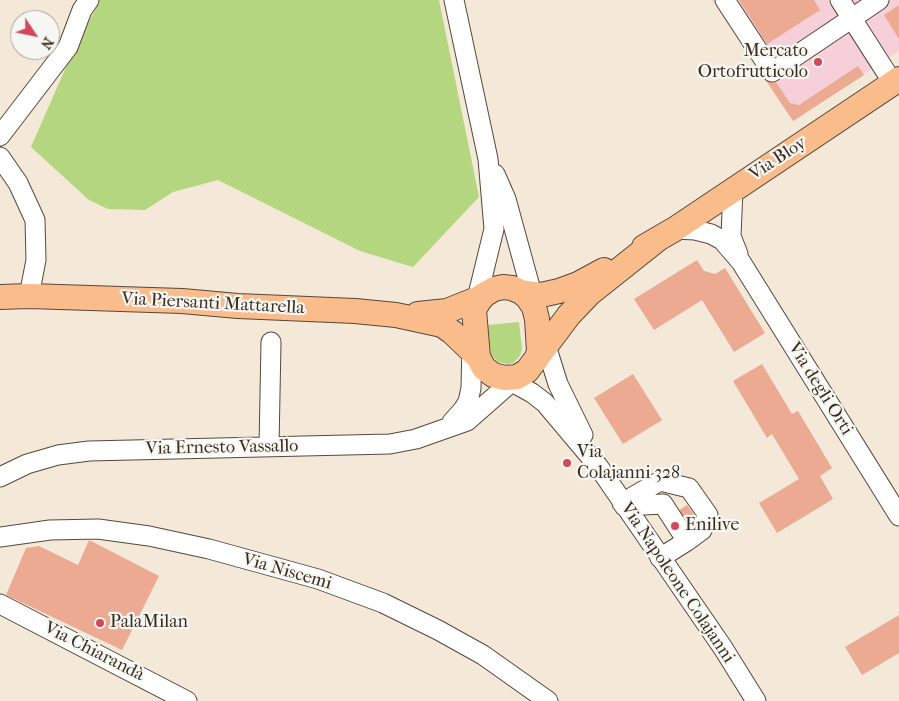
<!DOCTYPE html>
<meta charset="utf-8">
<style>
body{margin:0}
#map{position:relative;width:899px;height:701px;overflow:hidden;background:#f4e9d8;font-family:"IM FELL French Canon",serif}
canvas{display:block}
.north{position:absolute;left:10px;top:10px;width:50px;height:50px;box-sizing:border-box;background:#f6f6f2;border:1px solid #aba49d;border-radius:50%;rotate:124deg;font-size:14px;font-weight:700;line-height:20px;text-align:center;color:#3b2a1e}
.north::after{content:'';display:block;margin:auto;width:18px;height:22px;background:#d1495b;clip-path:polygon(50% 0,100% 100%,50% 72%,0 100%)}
</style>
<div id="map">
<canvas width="899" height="701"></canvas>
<div class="north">N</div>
</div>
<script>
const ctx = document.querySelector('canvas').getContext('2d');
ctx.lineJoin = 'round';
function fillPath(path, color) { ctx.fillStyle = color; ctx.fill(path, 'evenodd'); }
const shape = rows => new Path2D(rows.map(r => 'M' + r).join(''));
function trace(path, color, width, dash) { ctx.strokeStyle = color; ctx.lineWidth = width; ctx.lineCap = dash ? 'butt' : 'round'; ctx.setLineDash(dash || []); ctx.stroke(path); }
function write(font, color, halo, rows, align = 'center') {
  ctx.font = font + ' "IM FELL French Canon",serif'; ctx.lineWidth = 4.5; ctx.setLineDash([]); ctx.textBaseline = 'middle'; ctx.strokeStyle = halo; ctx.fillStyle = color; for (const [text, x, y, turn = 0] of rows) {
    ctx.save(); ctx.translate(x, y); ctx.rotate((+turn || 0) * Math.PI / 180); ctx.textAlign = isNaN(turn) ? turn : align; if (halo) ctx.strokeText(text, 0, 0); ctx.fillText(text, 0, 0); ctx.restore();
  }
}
fillPath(shape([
 [712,0,899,0,899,51,793,121]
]), '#f6cfd8');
fillPath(shape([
 [100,0,439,0,479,197,413,267,360,251,218,180,173,192,145,210,108,209,89,200,31,147,66,67],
 [519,322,522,349,520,356,513,363,507,364,498,362,491,354,488,325]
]), '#b3d67e');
fillPath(shape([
 [739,0,814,0,820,10,767,44],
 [899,5,899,39,884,15],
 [858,66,864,75,793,121,761,73,767,69,790,103,799,105],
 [697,260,704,271,715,274,725,268,765,333,734,352,702,300,654,330,634,299],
 [762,364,792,414,798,411,832,468,820,476,833,499,777,533,759,503,799,479,772,434,767,438,733,381],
 [633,374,662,420,623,444,594,398],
 [687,505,698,520,689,526,678,511],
 [89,540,159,576,122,650,6,595,26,548,39,546,78,565],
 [899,615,899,653,862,675,845,647]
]), '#ebaa91');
const minor = shape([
 [454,0,488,159,494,229,475,307],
 [725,0,772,72,879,0],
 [840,0,893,83],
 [0,136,68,47,82,10,89,0],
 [0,157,18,183,35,220,36,260,29,296],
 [495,174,506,199,529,283,534,306],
 [733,189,731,236,738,254],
 [675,229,695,230,711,234,722,240,741,262,899,516],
 [543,336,558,384,583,435],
 [505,378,532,393,545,403,598,466,723,648,756,701],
 [452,422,462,411,468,402,471,388,472,343],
 [269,447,271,342],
 [0,477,27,464,58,455,89,451,390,444,416,439,467,421,517,377],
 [622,503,660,481,689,488,708,515,702,530,687,541],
 [624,506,663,504,687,541,660,558],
 [0,537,50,530,98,529,149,536,209,549,318,579,383,603,438,630,483,655,548,701],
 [0,604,187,701]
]);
const major = shape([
 [644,247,675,229,899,79],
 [521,292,541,295,559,291,578,284,604,270],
 [0,297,29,296,182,301,238,306,355,311,396,315,442,325,452,332,478,357,484,368,493,375,505,378,517,377,527,371,569,315,590,293,658,239],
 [418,314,447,311,477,299,494,289,503,287,512,288,521,292,528,298,534,307,537,319,539,351,536,360],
 [478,357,474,310,479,301,485,294]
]);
trace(minor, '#57473a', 21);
trace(major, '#57473a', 26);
trace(minor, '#fff', 19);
trace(major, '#fabc8b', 24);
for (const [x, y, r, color] of [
 [818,62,5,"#d1495b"],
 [567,463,5,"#d1495b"],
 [675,526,5,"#d1495b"],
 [100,623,5,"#d1495b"]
]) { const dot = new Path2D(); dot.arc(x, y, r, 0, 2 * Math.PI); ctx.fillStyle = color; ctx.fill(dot); trace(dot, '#f6f6f2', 2); }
write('18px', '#3b2a1e', '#f6f6f2', [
 ["Mercato",808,52,"right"],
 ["Ortofrutticolo",808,73,"right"],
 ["Via",577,453],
 ["Colajanni 328",577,474],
 ["Enilive",685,526],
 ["PalaMilan",110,623]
], 'left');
write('18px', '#3b2a1e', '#f6f6f2', [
 ["Via Bloy",778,159,-33],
 ["Via Piersanti Mattarella",213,304,3],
 ["Via degli Orti",820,389,58],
 ["Via Ernesto Vassallo",222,448,-1],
 ["Via Niscemi",287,572,16],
 ["Via Napoleone Colajanni",677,583,56],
 ["Via Chiarandà",94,652,27]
]);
</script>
